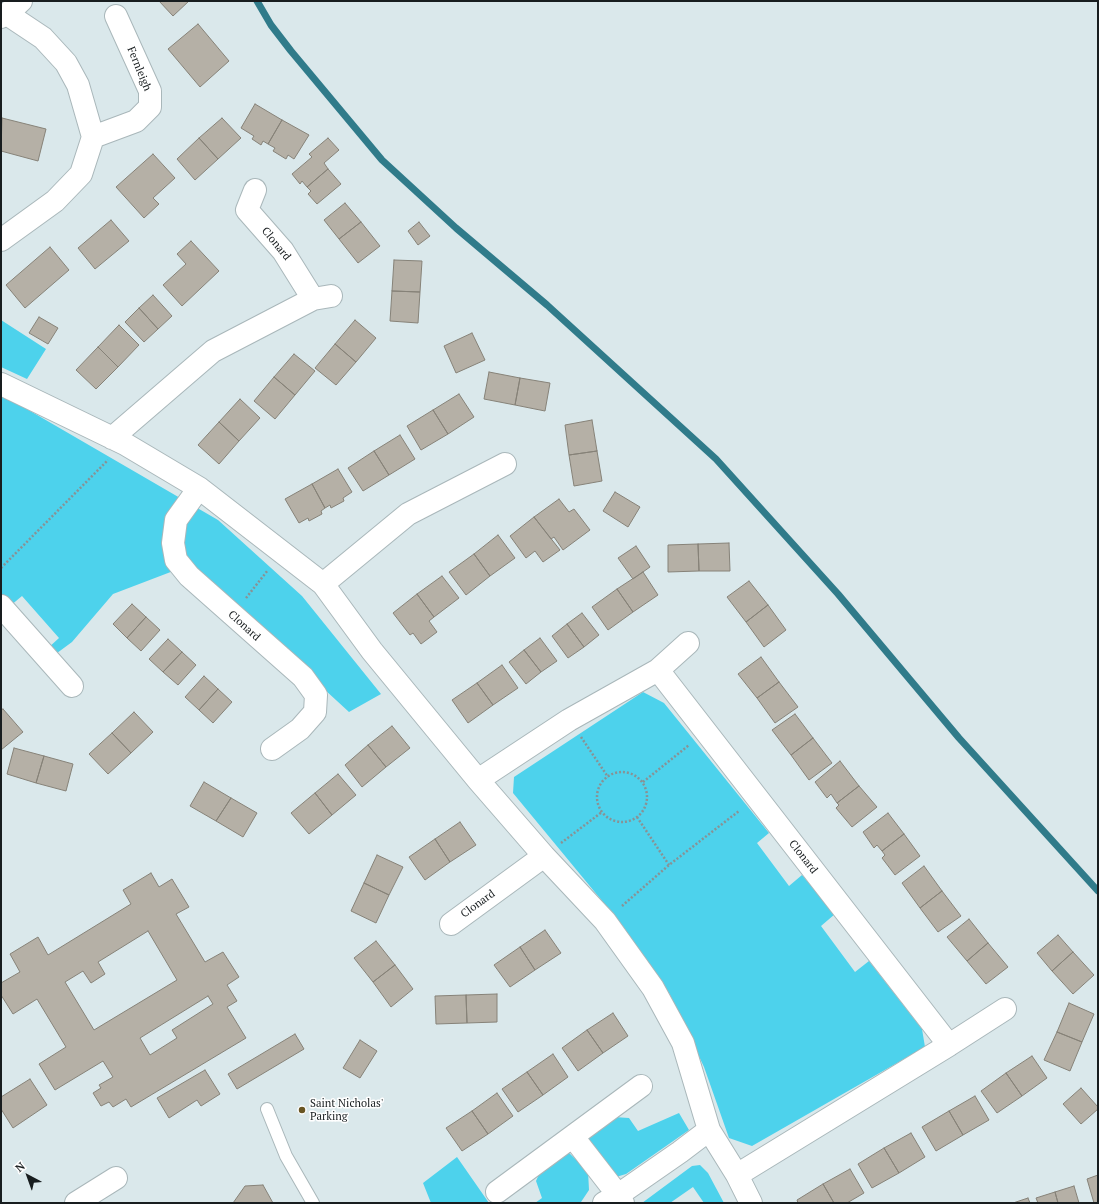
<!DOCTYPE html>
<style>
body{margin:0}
#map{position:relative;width:1099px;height:1204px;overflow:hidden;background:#dae8eb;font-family:"PT Serif",serif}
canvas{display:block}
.frame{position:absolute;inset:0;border:2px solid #181d1f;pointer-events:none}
.north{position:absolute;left:8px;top:1156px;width:40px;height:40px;-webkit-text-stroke:3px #fff;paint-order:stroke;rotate:319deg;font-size:11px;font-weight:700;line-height:16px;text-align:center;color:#181d1f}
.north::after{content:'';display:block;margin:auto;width:14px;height:18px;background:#181d1f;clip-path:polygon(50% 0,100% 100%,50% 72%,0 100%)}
</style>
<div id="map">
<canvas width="1099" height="1204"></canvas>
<div class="frame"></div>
<div class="north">N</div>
</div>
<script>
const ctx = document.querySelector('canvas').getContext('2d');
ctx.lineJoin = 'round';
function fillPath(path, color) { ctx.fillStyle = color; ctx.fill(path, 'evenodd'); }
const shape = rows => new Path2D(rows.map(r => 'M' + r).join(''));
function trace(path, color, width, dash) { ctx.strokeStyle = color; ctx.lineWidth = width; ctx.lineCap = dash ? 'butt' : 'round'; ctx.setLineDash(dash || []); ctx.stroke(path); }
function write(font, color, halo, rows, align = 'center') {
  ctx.font = font + ' "PT Serif",serif'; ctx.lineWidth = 3; ctx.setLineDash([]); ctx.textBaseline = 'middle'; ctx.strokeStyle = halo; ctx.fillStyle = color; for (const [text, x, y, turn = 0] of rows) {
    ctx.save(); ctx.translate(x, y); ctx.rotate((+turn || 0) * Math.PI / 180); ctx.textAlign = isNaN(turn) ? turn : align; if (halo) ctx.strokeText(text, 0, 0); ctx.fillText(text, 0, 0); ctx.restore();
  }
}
fillPath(shape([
 [1,320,46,349,27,379,1,367],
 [1,396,13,401,218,520,302,596,381,694,349,712,189,565,113,594,72,642,53,656,47,649,59,638,22,596,10,606,1,595],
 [643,692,664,703,769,833,757,843,789,886,802,875,835,914,821,926,855,972,869,961,922,1029,925,1047,752,1146,729,1138,704,1067,669,993,622,925,513,793,514,777],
 [679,1113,689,1130,626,1174,616,1177,591,1154,589,1138,599,1124,614,1117,629,1118,638,1131],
 [568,1152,588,1171,589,1190,581,1202,579,1203,535,1203,542,1198,536,1181,540,1172],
 [457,1157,489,1203,431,1203,423,1183],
 [700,1165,708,1173,724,1203,704,1203,693,1187,670,1203,642,1203,692,1166]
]), '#4dd2ec');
trace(shape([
 [257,1,271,25,291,51,382,160,456,228,547,305,716,459,838,594,959,738,1098,891]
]), '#307b8a', 7);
const building = shape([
 [159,1,189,1,173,16,159,1],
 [198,24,229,61,200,87,168,49,198,24],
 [255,104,282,120,268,144,263,141,261,145,252,139,254,136,241,128,255,104],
 [2,118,46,129,38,161,1,151,2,118],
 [222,118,241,138,218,159,199,138,222,118],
 [282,120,309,135,294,159,288,155,286,159,273,151,275,148,268,144,282,120],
 [199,138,218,159,195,180,177,159,199,138],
 [328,138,339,150,324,163,328,169,307,187,302,181,300,184,292,174,312,157,309,154,328,138],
 [153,154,175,178,153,198,159,204,144,218,116,187,153,154],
 [328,169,341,184,317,204,308,194,311,191,307,187,328,169],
 [345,203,361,222,339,239,324,220,345,203],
 [111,220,129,241,95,269,78,248,111,220],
 [361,222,380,246,358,263,339,239,361,222],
 [419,222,430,236,418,245,408,231,419,222],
 [191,241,219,271,182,306,163,285,186,264,177,254,191,241],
 [50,247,69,270,25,308,6,285,50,247],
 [394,260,422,261,420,292,392,291,394,260],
 [392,291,420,292,418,323,390,321,392,291],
 [153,295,172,316,158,329,139,308,153,295],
 [139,308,158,329,144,342,125,322,139,308],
 [39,317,58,328,48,344,29,333,39,317],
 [355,320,376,338,356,362,335,344,355,320],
 [119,325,139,345,118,367,98,347,119,325],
 [472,333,485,360,456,373,444,346,472,333],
 [335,344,356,362,336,385,315,368,335,344],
 [98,347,118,367,96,389,76,370,98,347],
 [294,354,315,371,295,395,274,377,294,354],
 [489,372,520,378,515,405,484,399,489,372],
 [274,377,295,395,275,419,254,401,274,377],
 [520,378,550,383,545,411,515,405,520,378],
 [459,394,474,417,448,434,433,410,459,394],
 [240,399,260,418,239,441,219,422,240,399],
 [433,410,448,434,421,450,407,426,433,410],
 [592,420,597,451,569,455,565,425,592,420],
 [219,422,239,441,219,464,198,445,219,422],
 [400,435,415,459,389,475,374,451,400,435],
 [374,451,389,475,363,491,348,468,374,451],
 [597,451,602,481,574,486,569,455,597,451],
 [338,469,352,492,343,498,344,501,331,508,330,505,325,508,312,484,338,469],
 [312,484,325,508,321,511,322,514,309,521,308,518,299,523,285,499,312,484],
 [615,492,640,507,628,527,603,511,615,492],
 [559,499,569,512,574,509,590,530,563,550,554,537,551,539,534,517,559,499],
 [534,517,560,550,543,562,535,551,526,558,510,536,534,517],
 [498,535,515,558,490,576,474,554,498,535],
 [729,543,730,571,699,571,698,544,729,543],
 [698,544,699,571,668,572,668,545,698,544],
 [636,546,650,567,633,579,618,558,636,546],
 [474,554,490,576,466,595,449,572,474,554],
 [643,572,658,595,633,612,617,589,643,572],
 [442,576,459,598,434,617,417,594,442,576],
 [749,581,768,605,746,622,727,597,749,581],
 [617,589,633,612,608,630,592,607,617,589],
 [417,594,434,617,429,621,437,632,421,644,413,633,410,635,393,613,417,594],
 [132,604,146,617,127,638,113,624,132,604],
 [768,605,786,630,764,647,746,622,768,605],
 [582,613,599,635,584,647,567,624,582,613],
 [146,617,160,630,141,651,127,638,146,617],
 [567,624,584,647,568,658,552,636,567,624],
 [540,638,557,661,541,672,524,650,540,638],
 [168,639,182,652,163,672,149,659,168,639],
 [524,650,541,672,526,684,509,662,524,650],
 [182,652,196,665,178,685,163,672,182,652],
 [761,657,779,682,757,698,738,674,761,657],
 [502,665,518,688,493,705,477,683,502,665],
 [204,676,218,689,199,710,185,697,204,676],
 [779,682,798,707,775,723,757,698,779,682],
 [477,683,493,705,468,723,452,700,477,683],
 [218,689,232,702,213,723,199,710,218,689],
 [3,709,23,732,1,750,1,710,3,709],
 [134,712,153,732,131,753,112,733,134,712],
 [795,714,813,738,791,755,772,730,795,714],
 [392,726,410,748,386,767,368,745,392,726],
 [112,733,131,753,108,774,89,754,112,733],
 [813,738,832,763,809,780,791,755,813,738],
 [368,745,386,767,362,787,345,765,368,745],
 [14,748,44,756,36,783,7,774,14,748],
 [44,756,73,764,66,791,36,783,44,756],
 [840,761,859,786,837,803,831,794,827,798,815,782,840,761],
 [338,774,356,795,332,815,315,793,338,774],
 [204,782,231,798,216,821,190,806,204,782],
 [859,786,877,807,852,827,836,808,839,805,837,803,859,786],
 [315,793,332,815,309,834,291,813,315,793],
 [231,798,257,813,243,837,216,821,231,798],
 [888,813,904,834,882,851,877,845,874,848,863,832,888,813],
 [460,822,476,845,450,862,435,839,460,822],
 [904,834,920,856,895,875,882,858,885,855,882,851,904,834],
 [435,839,450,862,425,880,409,857,435,839],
 [377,855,403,867,389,895,364,883,377,855],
 [924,866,942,891,920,908,902,883,924,866],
 [151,873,159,887,172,879,189,907,176,914,205,962,223,952,239,977,227,985,237,1001,227,1007,246,1038,131,1107,126,1099,113,1107,109,1102,101,1106,93,1093,101,1088,99,1085,113,1077,103,1061,55,1090,39,1064,66,1047,37,999,13,1014,1,995,1,983,20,972,10,954,38,937,48,955,131,904,123,890,151,873],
 [148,931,177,980,94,1030,65,982,83,971,91,983,105,974,98,962,148,931],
 [208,996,213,1004,172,1030,177,1038,150,1055,140,1038,208,996],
 [364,883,389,895,376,923,351,911,364,883],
 [942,891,961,916,938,932,920,908,942,891],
 [969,919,988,943,967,961,947,937,969,919],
 [545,930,561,953,535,970,520,947,545,930],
 [1058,935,1073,952,1052,971,1037,953,1058,935],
 [376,941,395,965,373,982,354,958,376,941],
 [988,943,1008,967,986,984,967,961,988,943],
 [520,947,535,970,510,987,494,965,520,947],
 [1073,952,1094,975,1073,994,1052,971,1073,952],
 [395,965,413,989,391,1007,373,982,395,965],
 [497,994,497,1022,467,1023,466,995,497,994],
 [466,995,467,1023,436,1024,435,996,466,995],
 [1069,1003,1094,1014,1082,1042,1057,1032,1069,1003],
 [613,1013,628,1036,603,1053,587,1030,613,1013],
 [587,1030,603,1053,578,1071,562,1048,587,1030],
 [1057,1032,1082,1042,1070,1071,1044,1060,1057,1032],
 [295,1034,304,1049,237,1089,228,1074,295,1034],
 [360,1040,377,1051,360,1078,343,1068,360,1040],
 [553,1054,568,1077,543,1095,527,1072,553,1054],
 [1032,1056,1047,1078,1022,1096,1006,1073,1032,1056],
 [205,1070,220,1094,201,1106,197,1100,169,1118,157,1098,205,1070],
 [527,1072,543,1095,518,1112,502,1089,527,1072],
 [1006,1073,1022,1096,997,1113,981,1091,1006,1073],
 [30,1079,47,1105,13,1128,1,1109,1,1097,30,1079],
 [1081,1088,1098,1107,1098,1109,1081,1124,1063,1104,1081,1088],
 [497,1093,513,1116,488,1134,472,1111,497,1093],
 [975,1096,989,1120,963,1135,949,1111,975,1096],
 [472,1111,488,1134,462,1151,446,1128,472,1111],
 [949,1111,963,1135,936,1151,922,1127,949,1111],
 [911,1133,925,1157,899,1173,884,1148,911,1133],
 [884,1148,899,1173,872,1188,858,1164,884,1148],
 [850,1169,864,1193,847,1203,834,1203,823,1184,850,1169],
 [1098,1175,1098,1203,1094,1203,1087,1179,1098,1175],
 [823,1184,834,1203,798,1203,797,1200,823,1184],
 [263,1185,273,1203,233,1203,245,1186,263,1185],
 [1074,1186,1079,1203,1058,1203,1055,1192,1074,1186],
 [1055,1192,1058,1203,1038,1203,1036,1198,1055,1192],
 [1028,1198,1030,1203,1013,1203,1028,1198]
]);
fillPath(building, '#b5b0a6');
trace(building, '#868278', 1);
const lane = shape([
 [267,1109,286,1156,313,1203]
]);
const street = shape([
 [7,14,21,1],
 [1,17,7,14,43,38,66,63,78,85,93,137,81,174,55,201,1,240],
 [93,137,136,121,150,107,150,91,116,16],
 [255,190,247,210,283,251,313,299],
 [1,384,125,444,199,488,323,584,372,651,478,780,544,856,605,921,653,988,683,1043,709,1130,680,1152,618,1195,604,1203],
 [112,438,213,351,313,299,331,296],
 [199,488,176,520,173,543,176,560,189,576,303,677,316,695,315,712,300,729,272,749],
 [323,584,408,514,505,464],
 [1,606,72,686],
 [658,670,688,643],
 [478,780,569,720,658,670,949,1045,737,1175],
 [451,924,544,856],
 [949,1045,1005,1009],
 [709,1130,737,1175,751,1203],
 [573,1137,618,1195,623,1203],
 [497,1192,641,1086],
 [76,1203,116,1178]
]);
trace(lane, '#a9b7ba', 14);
trace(street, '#a9b7ba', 24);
trace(shape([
 [1,568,108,460],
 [246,598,268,570],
 [581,737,608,777],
 '597 797a25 25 0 1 1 50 0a25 25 0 1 1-50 0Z',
 [643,782,689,745],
 [637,817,669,865],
 [561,843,602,812],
 [622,906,669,865,739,811]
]), '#889295', 2.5, [2, 2]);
trace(lane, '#fff', 12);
trace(street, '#fff', 22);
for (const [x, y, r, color] of [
 [302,1110,4,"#685523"]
]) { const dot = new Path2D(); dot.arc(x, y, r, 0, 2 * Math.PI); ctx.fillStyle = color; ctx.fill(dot); trace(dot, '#fff', 1.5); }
write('11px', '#181d1f', '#fff', [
 ["Fernleigh",139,69,68],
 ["Clonard",276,244,51],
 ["Clonard",244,626,42],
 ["Clonard",803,857,52],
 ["Clonard",478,904,-36]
]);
write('11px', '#181d1f', '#fff', [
 ["Saint Nicholas'",310,1104],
 ["Parking",310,1117]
], 'left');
</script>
